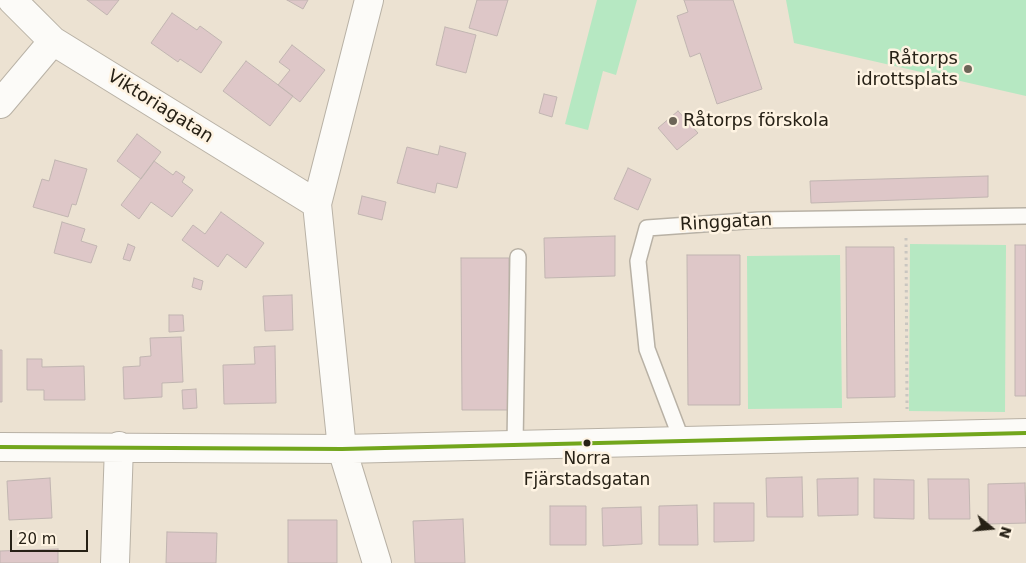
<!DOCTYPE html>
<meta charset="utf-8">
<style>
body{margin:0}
#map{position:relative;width:1026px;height:563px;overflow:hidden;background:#ece2d2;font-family:"DejaVu Sans",sans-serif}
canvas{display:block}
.north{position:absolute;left:966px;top:503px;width:50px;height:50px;-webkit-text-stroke:4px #fef3e2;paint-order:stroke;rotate:107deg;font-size:14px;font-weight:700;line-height:20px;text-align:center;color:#272116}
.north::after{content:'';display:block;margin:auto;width:18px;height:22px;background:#272116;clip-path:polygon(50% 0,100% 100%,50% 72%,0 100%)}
.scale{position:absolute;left:10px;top:530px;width:78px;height:22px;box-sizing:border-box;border:2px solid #272116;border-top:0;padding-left:6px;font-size:15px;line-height:18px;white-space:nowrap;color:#272116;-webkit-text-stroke:4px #fef3e2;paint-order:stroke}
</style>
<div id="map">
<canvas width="1026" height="563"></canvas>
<div class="north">N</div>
<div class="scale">20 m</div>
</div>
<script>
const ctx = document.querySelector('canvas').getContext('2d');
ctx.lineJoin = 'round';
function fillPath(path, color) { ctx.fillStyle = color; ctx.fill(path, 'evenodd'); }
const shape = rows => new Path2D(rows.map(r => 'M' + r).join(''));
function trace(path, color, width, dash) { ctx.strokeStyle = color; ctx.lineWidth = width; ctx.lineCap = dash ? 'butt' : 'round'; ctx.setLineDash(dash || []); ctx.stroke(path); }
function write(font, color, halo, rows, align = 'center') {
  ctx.font = font + ' "DejaVu Sans",sans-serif'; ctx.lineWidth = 5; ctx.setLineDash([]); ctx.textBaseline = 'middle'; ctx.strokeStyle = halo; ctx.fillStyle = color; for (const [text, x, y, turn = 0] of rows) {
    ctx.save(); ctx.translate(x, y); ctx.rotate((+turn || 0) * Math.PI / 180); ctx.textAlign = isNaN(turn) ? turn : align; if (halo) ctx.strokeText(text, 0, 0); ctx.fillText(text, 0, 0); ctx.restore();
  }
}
fillPath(shape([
 [597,0,637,0,616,75,603,71,588,130,565,124],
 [786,0,1026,0,1026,96,794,43],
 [910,244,1006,245,1005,412,909,411],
 [840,255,842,408,748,409,747,256]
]), '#b6e8c2');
const building = shape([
 [87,0,119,0,107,15,87,0],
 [287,0,308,0,303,9,287,0],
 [477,0,508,0,497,36,469,28,477,0],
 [684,0,733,0,762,89,717,104,700,53,690,57,677,16,688,12,684,0],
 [172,13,197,30,200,26,222,42,201,73,180,59,178,62,151,43,172,13],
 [445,27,476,35,466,73,436,65,445,27],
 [292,45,325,70,300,102,278,85,290,70,279,62,292,45],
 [246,61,293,96,270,126,223,91,246,61],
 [544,94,557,97,552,117,539,113,544,94],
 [678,111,698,133,677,150,658,128,678,111],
 [137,134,161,152,141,179,117,161,137,134],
 [440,146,466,153,457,188,437,183,435,193,397,183,407,147,438,155,440,146],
 [55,160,87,169,76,205,72,204,68,217,33,207,42,179,49,181,55,160],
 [154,161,173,175,176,171,185,177,182,182,193,190,172,217,151,202,139,219,121,205,154,161],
 [628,168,651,179,638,210,614,199,628,168],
 [988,176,988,197,811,203,810,181,988,176],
 [362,196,386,202,382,220,358,214,362,196],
 [221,212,264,243,246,268,227,254,218,267,182,240,193,225,205,234,221,212],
 [62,222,85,229,81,241,97,246,91,263,54,253,62,222],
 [615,236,615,276,545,278,544,238,615,236],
 [128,244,135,247,130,261,123,259,128,244],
 [1015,245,1026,245,1026,396,1015,396,1015,245],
 [846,247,894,247,895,397,847,398,846,247],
 [687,255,740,255,740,405,688,405,687,255],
 [461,258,509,258,510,410,462,410,461,258],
 [194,278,203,281,201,290,192,287,194,278],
 [292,295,293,330,265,331,263,296,292,295],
 [169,315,183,315,184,331,169,332,169,315],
 [181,337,183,382,162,383,162,397,124,399,123,367,140,366,140,357,151,356,150,338,181,337],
 [275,346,276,403,224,404,223,365,255,364,254,347,275,346],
 [0,350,2,350,2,402,0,402,0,350],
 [27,359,42,359,42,367,84,366,85,400,44,400,44,390,27,390,27,359],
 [196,389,197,408,183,409,182,390,196,389],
 [802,477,803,517,767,517,766,478,802,477],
 [50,478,52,518,9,520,7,481,50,478],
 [858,478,858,515,818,516,817,479,858,478],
 [874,479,914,480,914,519,874,518,874,479],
 [928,479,969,479,970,519,929,519,928,479],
 [1025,483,1026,523,988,524,988,484,1025,483],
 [714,503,754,503,754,541,714,542,714,503],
 [697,505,698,545,659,545,659,506,697,505],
 [550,506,586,506,586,545,550,545,550,506],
 [641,507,642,544,603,546,602,508,641,507],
 [463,519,465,563,415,563,413,521,463,519],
 [288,520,337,520,337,563,288,563,288,520],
 [167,532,217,533,216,563,166,563,167,532],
 [58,549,58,563,0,563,0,551,58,549]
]);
fillPath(building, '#dec7c8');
trace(building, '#c1b5b1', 1);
const lane = shape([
 [682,441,647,349,638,261,647,228,759,220,1026,216],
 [515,444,518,257]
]);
const street = shape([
 [12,0,53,41,317,204],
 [369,0,317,204,342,449,377,563],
 [0,104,53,41],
 [0,447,342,449,1026,433],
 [115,563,119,446]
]);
trace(lane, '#b8b1a5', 18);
trace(street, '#b8b1a5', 30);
trace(shape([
 [906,238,907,409]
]), '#c9c6c0', 3, [2.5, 4]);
trace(lane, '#fcfbf8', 15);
trace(street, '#fcfbf8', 28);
trace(shape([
 [0,447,342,449,1026,433]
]), '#72a61c', 4);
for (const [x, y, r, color] of [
 [968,69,5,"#6c6558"],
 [673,121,5,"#6c6558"],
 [587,443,4.5,"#272116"]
]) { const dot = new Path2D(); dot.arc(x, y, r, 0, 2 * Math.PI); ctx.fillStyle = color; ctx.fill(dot); trace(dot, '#fef3e2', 2); }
write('17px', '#272116', '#fef3e2', [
 ["Norra",587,460],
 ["Fjärstadsgatan",587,481]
]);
write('18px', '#272116', '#fef3e2', [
 ["Råtorps",958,59],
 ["idrottsplats",958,80],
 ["Råtorps förskola",683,121,"left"]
], 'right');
write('18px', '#272116', '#fef3e2', [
 ["Viktoriagatan",160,107,32],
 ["Ringgatan",726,223,-3]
]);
</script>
